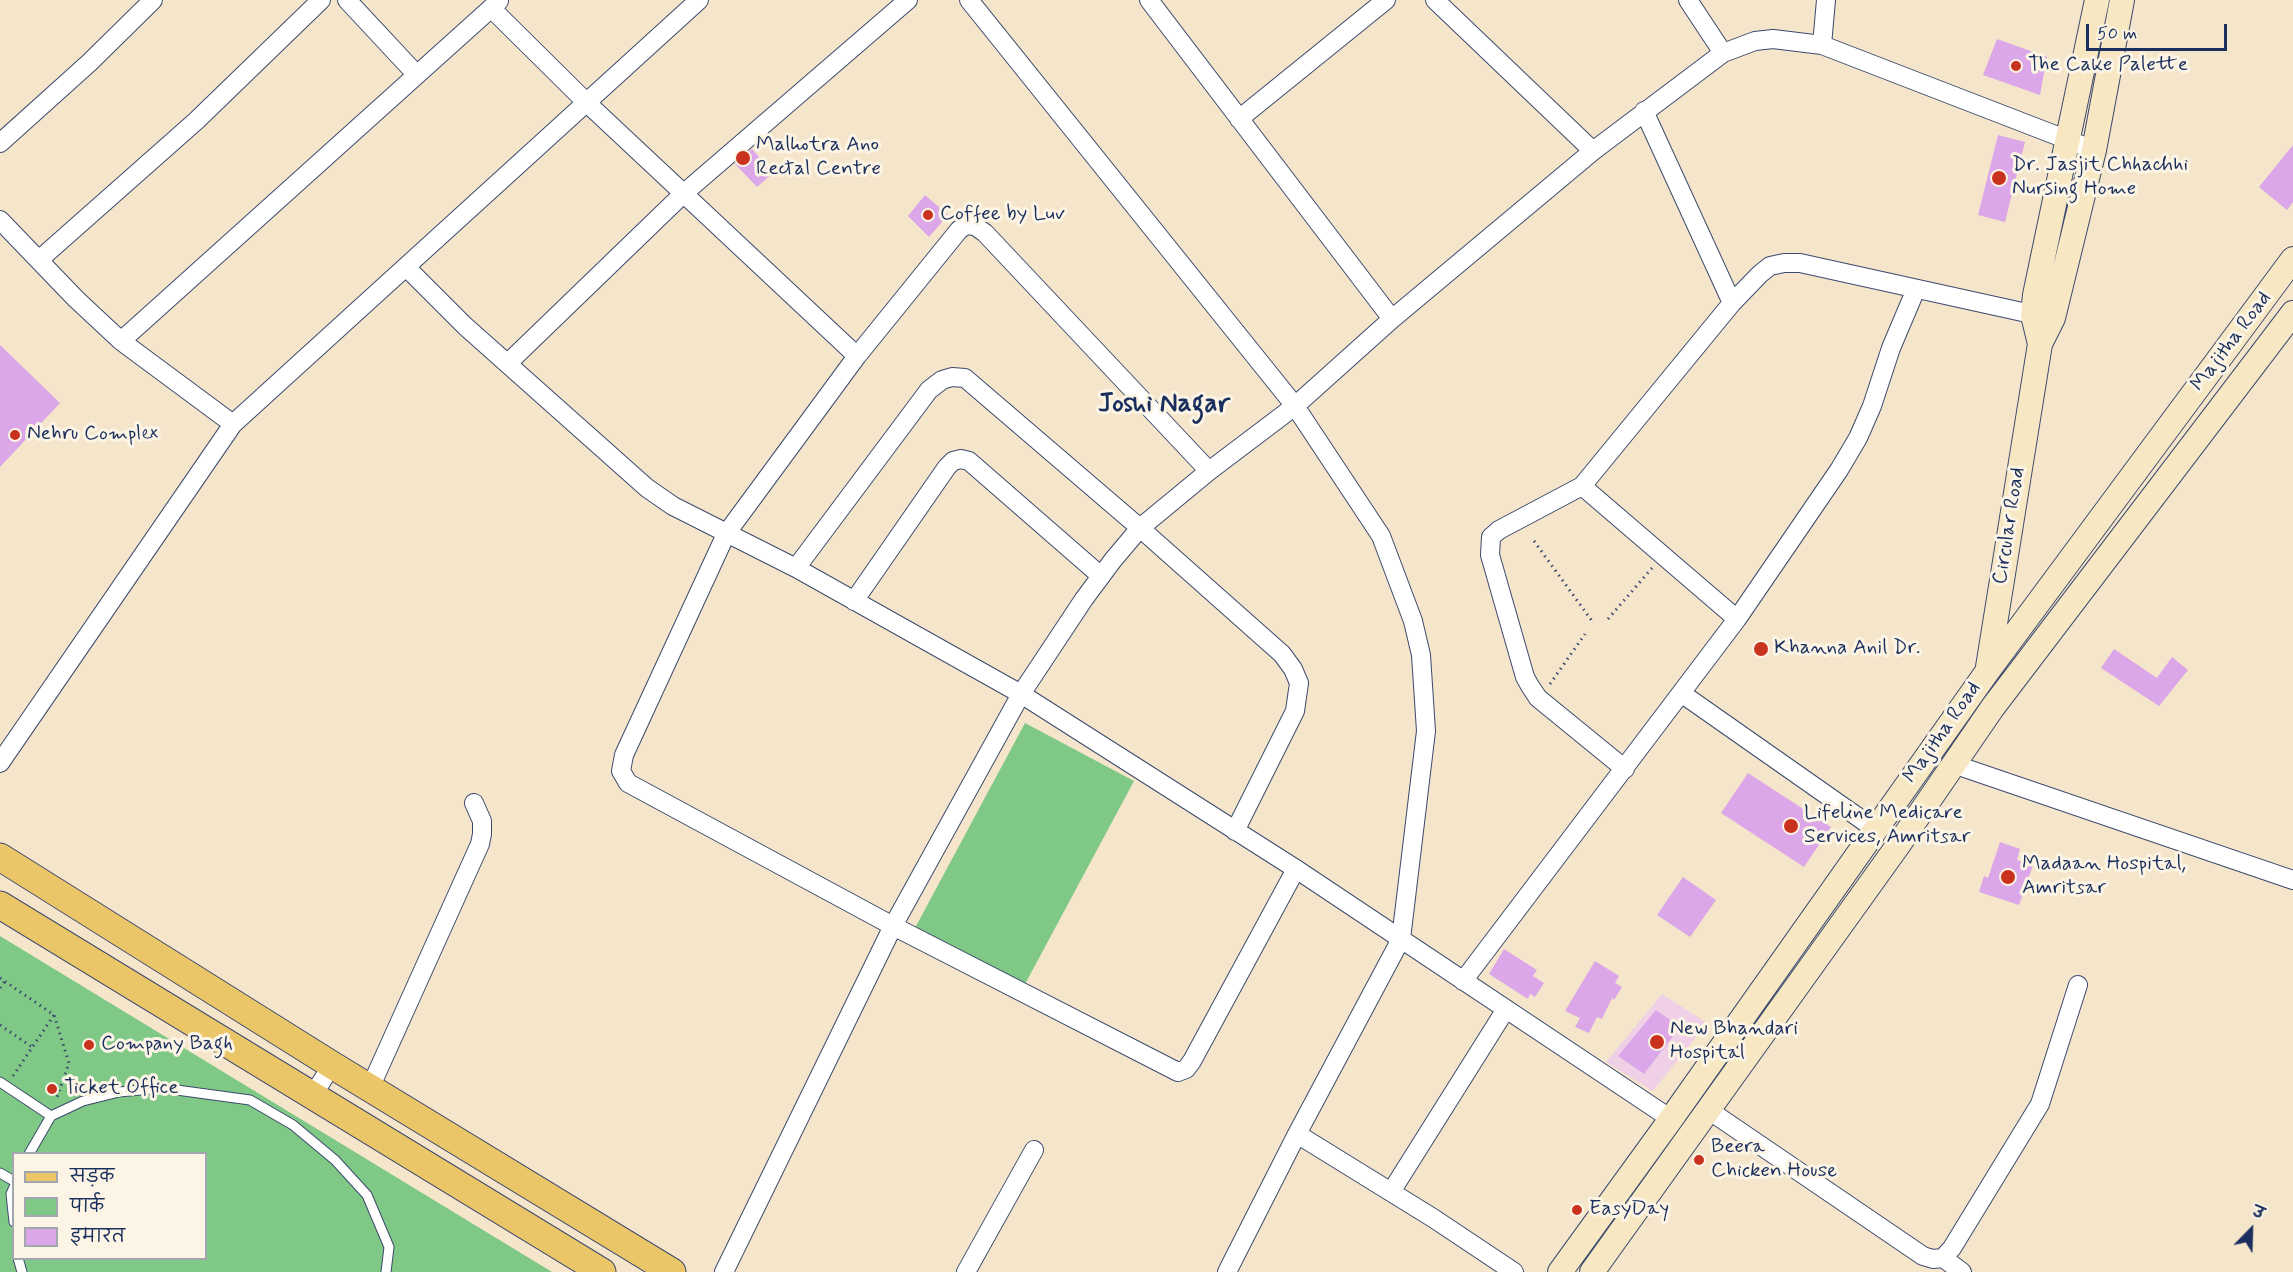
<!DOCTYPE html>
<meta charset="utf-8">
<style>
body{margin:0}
#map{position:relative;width:2293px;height:1272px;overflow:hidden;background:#f5e5cb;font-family:Mynerve,"Playpen Sans Deva",sans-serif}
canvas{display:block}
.legend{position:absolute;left:12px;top:1152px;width:195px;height:108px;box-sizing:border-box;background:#fcf5e5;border:2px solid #a2a6af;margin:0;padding:8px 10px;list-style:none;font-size:18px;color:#1b2f5e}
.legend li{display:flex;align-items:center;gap:12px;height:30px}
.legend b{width:30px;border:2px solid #a2a6af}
.north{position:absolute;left:2221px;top:1200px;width:60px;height:60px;-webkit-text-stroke:4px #fcf5e5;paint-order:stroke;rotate:23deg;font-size:16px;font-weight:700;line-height:24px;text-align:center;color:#1b2f5e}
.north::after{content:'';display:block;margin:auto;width:21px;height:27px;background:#1b2f5e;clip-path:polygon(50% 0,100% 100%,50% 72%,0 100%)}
.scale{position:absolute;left:2086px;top:24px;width:141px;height:27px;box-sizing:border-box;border:3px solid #1b2f5e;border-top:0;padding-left:8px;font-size:18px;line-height:21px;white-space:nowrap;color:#1b2f5e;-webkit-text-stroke:4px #fcf5e5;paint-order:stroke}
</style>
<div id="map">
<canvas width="2293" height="1272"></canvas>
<ul class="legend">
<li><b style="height:8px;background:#ebc669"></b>सड़क</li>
<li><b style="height:16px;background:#7fc885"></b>पार्क</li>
<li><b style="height:16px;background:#dba7e9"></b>इमारत</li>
</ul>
<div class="north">उ</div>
<div class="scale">50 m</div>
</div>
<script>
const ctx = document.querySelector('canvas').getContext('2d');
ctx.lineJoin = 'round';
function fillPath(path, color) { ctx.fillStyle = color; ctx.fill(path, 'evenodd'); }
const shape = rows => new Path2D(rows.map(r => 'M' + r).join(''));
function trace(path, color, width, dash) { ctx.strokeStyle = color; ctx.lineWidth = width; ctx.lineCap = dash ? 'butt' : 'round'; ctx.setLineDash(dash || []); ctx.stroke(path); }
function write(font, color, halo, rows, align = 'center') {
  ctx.font = font + ' Mynerve,sans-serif'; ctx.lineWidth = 6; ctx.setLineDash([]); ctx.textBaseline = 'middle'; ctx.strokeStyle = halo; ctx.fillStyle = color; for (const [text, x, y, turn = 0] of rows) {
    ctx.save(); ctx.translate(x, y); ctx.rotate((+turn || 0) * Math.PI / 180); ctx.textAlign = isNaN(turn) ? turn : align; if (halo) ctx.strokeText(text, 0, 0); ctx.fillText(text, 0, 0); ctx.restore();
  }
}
fillPath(shape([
 [1662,994,1707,1023,1653,1091,1606,1062]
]), '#efd0e7');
fillPath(shape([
 [1025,723,1134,781,1024,986,915,928],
 [0,936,552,1272,0,1272],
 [14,1154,206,1154,206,1258,14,1258]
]), '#7fc885');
fillPath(shape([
 [1997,39,2047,57,2040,95,1983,75],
 [1998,135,2025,142,2005,222,1978,215],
 [2293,145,2293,202,2287,210,2259,187],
 [752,149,773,173,757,187,735,164],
 [925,195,948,215,929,237,908,216],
 [0,345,60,403,0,467],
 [2114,649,2157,678,2172,657,2188,670,2159,706,2101,668],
 [1748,773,1831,827,1804,867,1721,813],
 [2000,842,2020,849,2017,860,2033,865,2019,905,1979,892,1984,876,1988,878],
 [1683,877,1716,900,1690,937,1657,915],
 [1504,949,1537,970,1533,976,1544,983,1535,997,1530,994,1528,999,1489,974],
 [1595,961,1619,976,1615,983,1622,987,1614,1000,1612,998,1602,1019,1597,1017,1589,1033,1575,1027,1580,1018,1565,1011],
 [1656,1010,1680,1027,1644,1074,1618,1056]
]), '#dba7e9');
const lane = shape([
 [0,1082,51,1116],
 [29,1154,51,1116,83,1101,119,1092,162,1088,250,1100,293,1125,335,1160,367,1195,389,1247,386,1272],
 [0,1173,14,1181],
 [14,1187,11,1194,14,1222],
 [18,1258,22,1272]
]);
const street = shape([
 [347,0,416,74],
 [969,0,1295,406,1381,536,1413,621,1421,655,1426,731,1401,939,1297,1134,1227,1272],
 [1149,0,1392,319],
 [1435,0,1593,151],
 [1688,0,1723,53],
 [491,8,587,103,857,356,726,534,624,755,621,771,628,783,893,926,1178,1072,1186,1069,1192,1061,1296,869],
 [1822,45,1826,0],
 [1644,111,1732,303],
 [1239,119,1386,0],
 [0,143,89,63,153,0],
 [0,220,76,299,121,341,233,424],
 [40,259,196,121,321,0],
 [407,268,465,326,647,488,673,506,796,568,1021,694,1296,869,1671,1119],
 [121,341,499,1],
 [857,356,959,230,966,225,975,226,985,233,1209,471],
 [508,363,683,194,908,0],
 [1582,486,1737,619],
 [796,568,929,390,942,380,952,377,965,378,1140,528,1282,654,1293,669,1299,683,1295,711,1235,831],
 [854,601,947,467,953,461,961,459,969,461,1101,576],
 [1681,693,1875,829],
 [0,763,233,424,699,0],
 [1953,764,2293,880],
 [1625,769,1538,698,1530,686,1525,677,1490,555,1491,537,1499,530,1582,486,1732,303,1760,274,1770,266,1784,263,1800,263,2045,317],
 [1463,981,1737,619,1839,470,1858,438,1872,406,1891,348,1916,289],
 [370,1088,480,844,482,834,482,821,474,803],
 [313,1095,332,1065],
 [1707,1109,1923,1256,1933,1259,1943,1258,1952,1248,2040,1104,2078,985],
 [1297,1134,1433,1218,1514,1272],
 [1391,1192,1506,1009],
 [1943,1258,1962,1272],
 [724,1272,893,926,1021,694,1084,599,1113,560,1140,528,1209,471,1295,406,1392,319,1593,151,1723,53,1755,41,1773,39,1822,45,2094,150],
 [966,1272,1034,1150]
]);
const secondary = shape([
 [2040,344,2033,315,2035,295,2097,0],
 [1988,667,2040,344,2053,318,2094,150,2122,0],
 [1560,1272,1671,1119,1987,672,2293,259],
 [1592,1272,1899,844,1993,707,2293,313]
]);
const primary = shape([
 [0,857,332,1065,672,1272],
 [0,905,602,1272]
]);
trace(lane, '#3c4a6e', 11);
trace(street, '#3c4a6e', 20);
trace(secondary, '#3c4a6e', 26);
trace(primary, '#3c4a6e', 29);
trace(shape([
 [1534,541,1592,621],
 [1608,619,1652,568],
 [1550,684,1585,634],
 [0,978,54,1015,69,1063,57,1097],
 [0,988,5,981],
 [0,1025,32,1047],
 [13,1076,54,1015]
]), '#3c4a6e', 3, [1.5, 4.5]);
trace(lane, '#fff', 9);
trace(street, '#fff', 18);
trace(secondary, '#f7e8c3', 24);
trace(primary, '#ebc669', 27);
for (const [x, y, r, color] of [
 [2016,66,6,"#c8321e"],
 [743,158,8,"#c8321e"],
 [1999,178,8,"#c8321e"],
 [928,215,6,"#c8321e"],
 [15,435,6,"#c8321e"],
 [1761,649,8,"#c8321e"],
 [1791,826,8,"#c8321e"],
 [2008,877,8,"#c8321e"],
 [1657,1042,8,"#c8321e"],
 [89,1045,6,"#c8321e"],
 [52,1089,6,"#c8321e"],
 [1699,1160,6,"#c8321e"],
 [1577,1210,6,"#c8321e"]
]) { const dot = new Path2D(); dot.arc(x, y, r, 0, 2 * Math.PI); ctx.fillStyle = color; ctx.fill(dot); trace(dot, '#fcf5e5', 2); }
write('21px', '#1b2f5e', '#fcf5e5', [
 ["The Cake Palette",2028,66],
 ["Malhotra Ano",756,146],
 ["Rectal Centre",756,170],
 ["Dr. Jasjit Chhachhi",2012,166],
 ["Nursing Home",2012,190],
 ["Coffee by Luv",940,215],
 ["Nehru Complex",27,435],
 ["Khanna Anil Dr.",1774,649],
 ["Lifeline Medicare",1804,814],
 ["Services, Amritsar",1804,838],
 ["Madaan Hospital,",2022,865],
 ["Amritsar",2022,889],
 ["New Bhandari",1670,1030],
 ["Hospital",1670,1054],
 ["Company Bagh",101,1045],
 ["Ticket Office",64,1089],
 ["Beera",1711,1148],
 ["Chicken House",1711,1172],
 ["EasyDay",1589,1210]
], 'left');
write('21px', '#1b2f5e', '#fcf5e5', [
 ["Majitha Road",2232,342,-53],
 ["Circular Road",2010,526,-81],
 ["Majitha Road",1943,733,-55]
]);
write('bold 27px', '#1b2f5e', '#fcf5e5', [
 ["Joshi Nagar",1164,405]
]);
</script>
